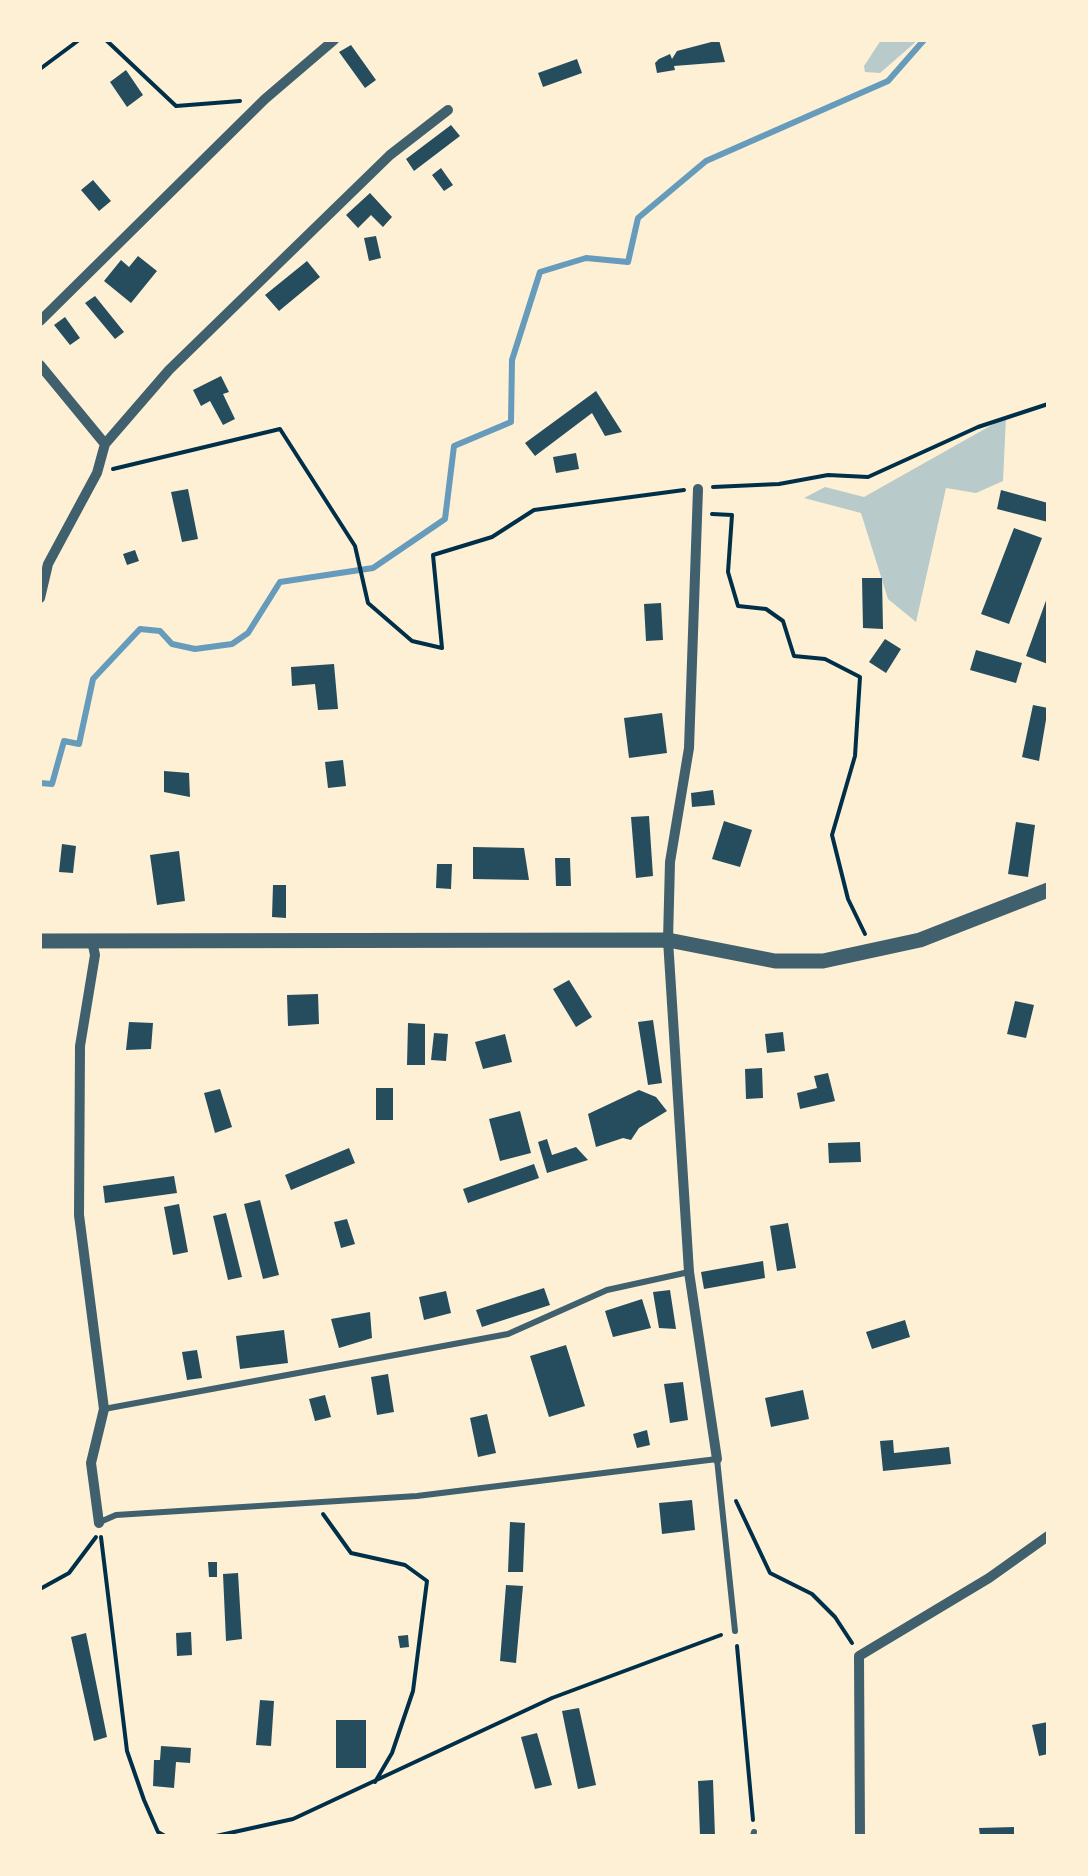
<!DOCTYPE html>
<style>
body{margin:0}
#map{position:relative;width:1088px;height:1876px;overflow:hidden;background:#fdf0d5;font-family:Montserrat,sans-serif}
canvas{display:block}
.frame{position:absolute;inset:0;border:42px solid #fdf0d5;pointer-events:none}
</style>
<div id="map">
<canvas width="1088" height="1876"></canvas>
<div class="frame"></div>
</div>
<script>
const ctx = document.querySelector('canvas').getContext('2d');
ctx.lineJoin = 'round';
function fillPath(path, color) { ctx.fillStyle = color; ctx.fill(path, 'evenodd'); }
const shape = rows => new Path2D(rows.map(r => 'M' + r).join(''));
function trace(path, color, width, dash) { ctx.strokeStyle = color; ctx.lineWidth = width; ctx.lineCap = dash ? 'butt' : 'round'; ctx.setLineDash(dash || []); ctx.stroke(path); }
fillPath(shape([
 [881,40,918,40,880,73,865,72,864,66],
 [1006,417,1003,481,976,493,946,488,916,622,888,599,861,513,804,498,825,487,864,497]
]), '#b9caca');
trace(shape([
 [40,783,52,784,64,741,79,744,93,679,140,629,160,631,172,644,195,649,232,644,248,633,280,582,373,568,445,519,454,446,511,422,512,360,540,272,586,258,628,262,638,218,706,161,888,81,924,40]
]), '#669bbc', 6);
fillPath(shape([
 [719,40,725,62,674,66,675,70,657,73,655,63,659,59,670,54,672,59,677,51],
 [351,45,376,80,365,88,339,52],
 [577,59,582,73,543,87,538,73],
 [126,70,143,95,127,107,110,82],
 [451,125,460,136,414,171,406,159],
 [441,168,453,185,444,191,432,175],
 [93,180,111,201,99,211,81,190],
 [370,193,392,217,383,227,371,215,358,228,346,215],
 [376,236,381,258,369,261,364,238],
 [138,256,157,271,131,303,104,281,121,260,129,267],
 [307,261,320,277,279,311,265,295],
 [95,296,124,332,115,339,85,303],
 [65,317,80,338,70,345,54,325],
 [221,376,229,392,223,394,235,419,223,425,210,401,201,406,193,390],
 [596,391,622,432,605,436,592,413,535,456,525,443],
 [576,453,579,469,556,473,553,457],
 [188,489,198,539,182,542,171,492],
 [1001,490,1048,503,1048,522,997,509],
 [1014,528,1042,538,1009,624,981,614],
 [135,550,139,561,127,565,123,554],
 [862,578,882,578,883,629,863,628],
 [1048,595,1048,664,1026,656],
 [661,603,663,640,646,641,644,604],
 [885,639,901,649,886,673,869,662],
 [976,650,1022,663,1016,683,970,670],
 [334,664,338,709,318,710,315,684,292,686,291,667],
 [1033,705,1048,708,1039,761,1022,757],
 [662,713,667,753,629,758,624,718],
 [343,760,346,786,328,788,325,762],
 [164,771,189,773,190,797,164,792],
 [713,790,715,805,692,807,691,793],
 [649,816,653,876,636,878,631,817],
 [724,821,752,830,740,867,712,859],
 [1016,822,1035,825,1028,877,1008,874],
 [62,844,76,846,73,873,59,872],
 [473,847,524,848,529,880,473,879],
 [179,851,185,901,157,905,150,855],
 [555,858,570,858,571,886,556,886],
 [437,864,452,864,451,889,436,888],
 [273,885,286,885,286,918,272,917],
 [569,980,592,1017,576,1027,553,989],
 [318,994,319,1024,288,1026,287,995],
 [1015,1001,1034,1005,1026,1038,1007,1034],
 [653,1020,662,1083,648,1085,638,1022],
 [129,1022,153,1023,151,1049,126,1050],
 [408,1023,425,1024,425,1065,407,1065],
 [783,1032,785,1051,767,1053,765,1034],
 [434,1033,448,1034,446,1061,431,1060],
 [505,1034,512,1062,483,1069,475,1042],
 [762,1068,763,1098,746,1099,745,1069],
 [828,1073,835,1101,800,1109,797,1093,817,1088,814,1076],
 [376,1088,393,1088,393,1120,376,1120],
 [220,1089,232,1127,215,1133,204,1093],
 [639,1090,656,1097,667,1111,639,1128,631,1140,623,1138,596,1147,588,1114],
 [520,1111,531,1153,500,1161,489,1119],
 [547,1139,552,1155,576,1147,588,1160,547,1173,538,1142],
 [860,1142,861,1162,829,1163,828,1143],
 [349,1148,355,1163,291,1190,285,1175],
 [534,1164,539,1178,468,1203,463,1189],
 [174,1176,177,1193,105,1203,103,1186],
 [260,1200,279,1275,263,1279,244,1204],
 [179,1204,188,1252,173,1255,164,1207],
 [226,1213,242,1277,228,1280,213,1216],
 [347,1219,355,1244,341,1248,334,1222],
 [788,1223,796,1268,777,1271,770,1226],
 [763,1261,765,1278,704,1289,701,1272],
 [544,1288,550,1305,482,1327,476,1310],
 [670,1290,676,1329,659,1328,653,1292],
 [446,1291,451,1313,424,1320,419,1297],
 [642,1299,651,1328,613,1337,605,1311],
 [370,1312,372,1338,339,1348,331,1319],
 [905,1320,910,1337,872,1349,866,1332],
 [284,1330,288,1363,240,1369,236,1336],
 [566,1345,585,1406,549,1417,530,1356],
 [197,1350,202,1378,187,1380,182,1352],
 [388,1374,394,1412,377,1415,371,1377],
 [683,1382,688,1420,670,1423,664,1384],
 [803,1390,809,1419,771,1427,765,1398],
 [325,1395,331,1417,315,1421,309,1399],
 [487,1414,496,1453,478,1457,470,1418],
 [647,1430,650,1445,637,1448,633,1434],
 [893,1440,894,1453,949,1447,951,1464,883,1471,880,1441],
 [692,1500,695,1530,662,1534,659,1503],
 [510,1522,525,1523,523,1572,508,1572],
 [208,1562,217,1562,217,1577,209,1577],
 [238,1573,242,1639,226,1641,223,1574],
 [506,1585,523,1586,516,1663,500,1661],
 [191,1632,192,1655,177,1656,176,1633],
 [86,1633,107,1737,94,1741,71,1637],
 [408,1635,409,1647,400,1648,398,1636],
 [260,1700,274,1701,271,1746,256,1745],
 [579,1708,596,1785,578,1789,562,1711],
 [336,1720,366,1720,366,1768,336,1768],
 [1048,1722,1048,1754,1039,1756,1032,1725],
 [537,1733,552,1785,535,1789,521,1737],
 [161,1746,191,1748,190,1763,176,1762,174,1788,153,1786,154,1760,160,1760],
 [713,1780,715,1836,700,1836,698,1781],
 [1014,1827,1014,1836,980,1836,979,1828]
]), '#264d5e');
trace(shape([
 [106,40,176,106,240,101],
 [40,69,79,40],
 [113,469,280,429,355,546,368,603,412,641,442,648,433,555,492,537,534,510,684,490],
 [713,487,779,484,828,475,868,477,978,427,1048,404],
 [712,514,732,515,728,572,738,606,766,609,783,621,794,656,825,659,860,677,855,756,832,835,848,899,865,934],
 [736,1501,770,1573,812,1594,835,1617,852,1643],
 [323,1514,351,1553,405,1565,427,1581,413,1691,392,1753,375,1782],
 [101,1537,127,1751,144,1800,158,1832,165,1836],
 [40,1589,69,1573,96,1537],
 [737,1646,753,1820],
 [216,1836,293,1819,552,1698,721,1635]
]), '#003049', 4);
trace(shape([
 [104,1409,508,1334,607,1290,689,1272],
 [100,1522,116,1515,417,1496,717,1459,735,1631],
 [753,1836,754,1832]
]), '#3f606c', 6);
trace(shape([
 [40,321,265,99,334,40],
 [40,365,105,444,97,473,48,564,40,598],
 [105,444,169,370,390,155,448,110],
 [698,489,689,748,670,862,668,940,689,1272,717,1459],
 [92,941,95,955,80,1046,79,1215,104,1409,91,1463,99,1523],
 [860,1836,859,1656,989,1578,1048,1536]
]), '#3f606c', 10);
trace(shape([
 [40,941,668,940,775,961,823,961,920,940,1048,890]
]), '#3f606c', 15);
</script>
